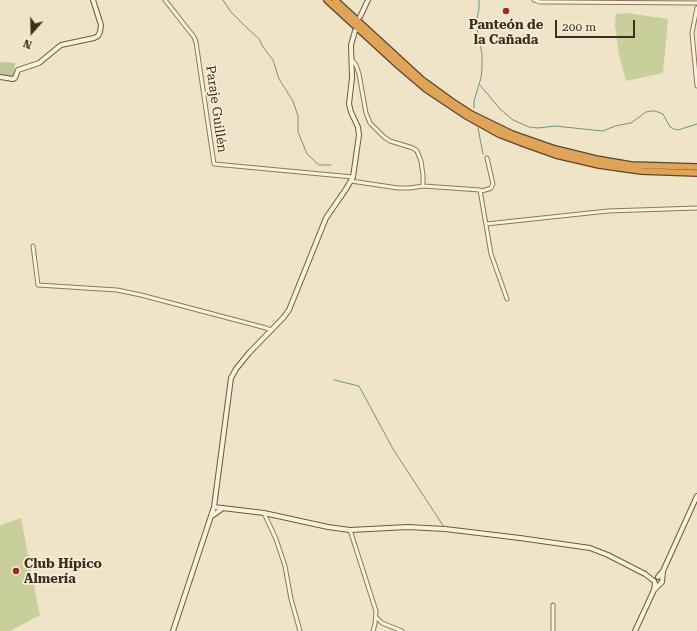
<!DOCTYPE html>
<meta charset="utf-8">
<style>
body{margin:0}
#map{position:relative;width:697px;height:631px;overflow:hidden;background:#f0e4c8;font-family:"Roboto Serif",serif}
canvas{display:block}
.north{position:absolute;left:12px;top:12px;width:40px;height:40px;-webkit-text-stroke:3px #f7eed8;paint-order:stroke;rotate:200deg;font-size:11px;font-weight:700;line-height:16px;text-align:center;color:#3d2e20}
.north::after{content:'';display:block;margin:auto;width:14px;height:18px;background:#3d2e20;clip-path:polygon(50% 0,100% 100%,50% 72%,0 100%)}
.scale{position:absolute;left:555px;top:20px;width:80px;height:18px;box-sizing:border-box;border:2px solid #3d2e20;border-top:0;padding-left:5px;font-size:12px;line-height:14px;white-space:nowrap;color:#3d2e20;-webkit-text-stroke:3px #f7eed8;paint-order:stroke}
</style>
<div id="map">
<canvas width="697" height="631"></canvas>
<div class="north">N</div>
<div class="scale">200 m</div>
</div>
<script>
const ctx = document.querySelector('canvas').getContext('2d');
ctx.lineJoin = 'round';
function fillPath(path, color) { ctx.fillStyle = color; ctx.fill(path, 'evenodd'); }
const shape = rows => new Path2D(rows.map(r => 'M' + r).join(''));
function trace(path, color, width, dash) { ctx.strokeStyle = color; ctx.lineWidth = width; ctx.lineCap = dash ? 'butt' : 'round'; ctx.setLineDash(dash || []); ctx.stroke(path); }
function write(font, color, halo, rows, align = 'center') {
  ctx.font = font + ' "Roboto Serif",serif'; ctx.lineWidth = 3.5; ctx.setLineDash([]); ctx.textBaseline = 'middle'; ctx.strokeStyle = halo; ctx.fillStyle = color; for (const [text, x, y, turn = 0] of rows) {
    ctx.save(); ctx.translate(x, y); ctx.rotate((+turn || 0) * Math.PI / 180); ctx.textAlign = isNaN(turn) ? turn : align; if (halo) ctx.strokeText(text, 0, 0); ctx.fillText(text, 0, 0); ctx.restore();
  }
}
fillPath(shape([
 [627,13,668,19,663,73,626,81,619,55,615,25,616,14],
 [21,518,40,616,36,617,10,631,0,631,0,525]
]), '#c9cf9b');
fillPath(shape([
 [0,62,15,63,13,77,0,76]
]), '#bfc49a');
trace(shape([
 [223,0,231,12,246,27,259,39,263,47,273,60,279,79,293,101,298,116,298,132,307,154,319,165,331,165],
 [480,85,500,109,513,120,529,127,538,128,555,126,603,131,615,126,631,123,646,112,651,111,655,111,663,114,670,127,674,129,678,130,697,124],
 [474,108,474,101,481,78,482,68,482,54,476,23,479,9,479,0],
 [478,128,483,154],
 [334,380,359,386,393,449,444,527]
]), '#6f938a', 1);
const street = shape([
 [165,0,194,37,196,42,214,164,353,177],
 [534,0,540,2,552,2,697,3],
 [697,8,692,33,697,86],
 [352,60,356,65,359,74,366,113,370,123,384,137,390,141,413,148,417,151,421,161,423,175,423,186],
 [351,181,398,188,410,188,423,186,480,190,491,254,507,299],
 [481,191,489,189,491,188,493,184,487,158],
 [486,224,608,211,697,208],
 [33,246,38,285,117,290,141,295,266,328,271,330],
 [264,513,276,539,285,566,291,599,300,631],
 [350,530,376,611,375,624,373,631],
 [376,617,382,623,402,631],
 [553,631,553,605]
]);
const secondary = shape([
 [360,17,368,0],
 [0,77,13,79,15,78,18,70,39,63,61,45,94,38,98,36,100,32,101,25,93,0],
 [214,507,264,513,328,527,350,530,408,527,445,529,520,538,590,548,608,555,645,574,654,581],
 [212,516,223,508],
 [658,577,663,571,697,496],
 [654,590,662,582,663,571],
 [173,631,214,507,231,378,236,369,249,353,283,318,289,310,326,218,346,189,353,177,359,135,358,127,351,112,349,104,352,78,351,45,355,31],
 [635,631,654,590,655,583]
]);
const highway = shape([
 [327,0,399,66,426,89,465,115,499,134,525,144,556,155,599,165,641,171,697,173],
 [335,0,422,80,451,101,471,114,512,134,555,149,596,159,631,165,697,167]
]);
trace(street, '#8d765c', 5);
trace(secondary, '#6f573f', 6);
trace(highway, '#5b4430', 8);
trace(street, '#faf1dc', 3);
trace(secondary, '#faf1dc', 4);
trace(highway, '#e0a458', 5.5);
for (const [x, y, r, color] of [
 [506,11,4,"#9e2a2b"],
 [16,571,4,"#9e2a2b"]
]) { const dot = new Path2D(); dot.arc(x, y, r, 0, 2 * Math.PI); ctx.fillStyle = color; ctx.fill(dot); trace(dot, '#f7eed8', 1.5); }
write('bold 13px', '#3d2e20', '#f7eed8', [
 ["Panteón de",506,25],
 ["la Cañada",506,40],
 ["Club Hípico",24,564,"left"],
 ["Almería",24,579,"left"]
]);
write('13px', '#3d2e20', '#f7eed8', [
 ["Paraje Guillén",216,109,82]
]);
</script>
